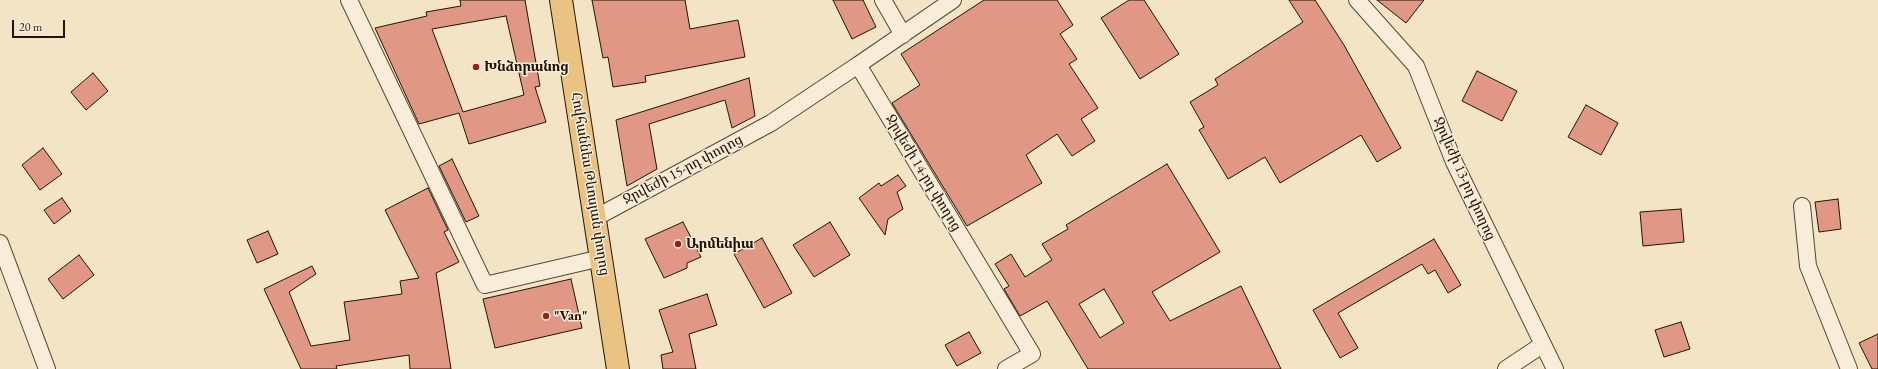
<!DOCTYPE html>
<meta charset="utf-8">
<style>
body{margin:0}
#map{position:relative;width:1878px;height:369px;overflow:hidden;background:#f3e4c5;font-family:"EB Garamond",serif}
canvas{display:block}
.scale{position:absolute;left:12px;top:20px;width:53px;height:18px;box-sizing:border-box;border:2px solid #221305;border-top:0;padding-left:5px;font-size:12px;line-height:14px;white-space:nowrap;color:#221305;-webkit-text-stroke:3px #f7edd9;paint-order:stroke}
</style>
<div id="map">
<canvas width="1878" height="369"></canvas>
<div class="scale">20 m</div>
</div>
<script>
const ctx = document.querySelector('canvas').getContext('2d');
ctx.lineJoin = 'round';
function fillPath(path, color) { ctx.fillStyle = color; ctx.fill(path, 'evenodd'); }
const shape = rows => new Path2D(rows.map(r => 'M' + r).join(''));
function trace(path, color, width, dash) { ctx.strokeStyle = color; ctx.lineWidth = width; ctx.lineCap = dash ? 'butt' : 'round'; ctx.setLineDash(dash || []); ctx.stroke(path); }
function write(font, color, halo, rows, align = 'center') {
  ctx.font = font + ' "EB Garamond","Noto Serif Armenian",serif'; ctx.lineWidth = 3; ctx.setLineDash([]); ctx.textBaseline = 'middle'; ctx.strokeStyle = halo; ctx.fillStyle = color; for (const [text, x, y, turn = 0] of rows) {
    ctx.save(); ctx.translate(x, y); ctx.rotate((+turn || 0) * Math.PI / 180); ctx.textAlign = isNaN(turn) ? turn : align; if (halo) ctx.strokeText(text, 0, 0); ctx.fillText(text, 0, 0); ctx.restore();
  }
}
const building = shape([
 [460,0,525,0,540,86,535,87,546,122,469,144,459,113,419,124,375,28,427,16,426,12,461,6,460,0],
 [506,16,524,95,463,112,432,29,506,16],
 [592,0,685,0,690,29,738,20,745,57,645,76,646,82,613,87,608,57,603,58,592,0],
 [833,0,863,0,876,27,852,39,833,0],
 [984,0,1057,0,1073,25,1060,34,1077,59,1069,64,1098,108,1081,119,1095,141,1072,156,1057,134,1026,155,1042,183,967,226,892,103,920,85,901,54,984,0],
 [1129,0,1144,0,1179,54,1140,79,1101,18,1129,0],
 [1289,0,1315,0,1344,45,1401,148,1377,162,1361,135,1280,183,1265,157,1228,179,1199,130,1204,127,1190,102,1218,85,1215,79,1303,22,1289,0],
 [1377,0,1424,0,1406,23,1377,0],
 [1477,71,1517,91,1502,121,1462,101,1477,71],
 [93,73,108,91,86,110,71,92,93,73],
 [749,78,755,116,732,128,725,100,649,124,657,169,627,186,616,120,749,78],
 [1586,105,1618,123,1601,155,1568,137,1586,105],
 [43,148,62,174,40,190,22,165,43,148],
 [452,159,479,216,466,222,439,166,452,159],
 [1167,164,1220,252,1152,292,1170,321,1241,286,1281,369,1088,369,1047,301,1020,316,1004,289,1009,286,995,264,1011,254,1025,277,1052,260,1042,244,1068,229,1066,225,1167,164],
 [1104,289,1124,323,1100,338,1079,304,1104,289],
 [898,175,906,186,897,192,903,209,888,219,885,235,859,198,879,183,881,186,898,175],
 [428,188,448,230,444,232,459,262,436,273,451,369,410,369,409,355,336,366,337,369,301,369,264,289,312,266,316,274,289,292,311,346,350,340,344,302,402,294,400,281,419,278,385,210,428,188],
 [62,198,71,211,54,224,44,210,62,198],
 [1838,199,1841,229,1819,232,1815,202,1838,199],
 [1681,209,1684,242,1643,246,1640,212,1681,209],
 [683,222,701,257,687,263,687,268,664,278,645,239,683,222],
 [830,222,850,255,814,277,793,245,830,222],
 [268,231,278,254,257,263,247,240,268,231],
 [762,238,792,293,764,308,734,254,762,238],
 [1434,239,1461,285,1448,293,1435,270,1428,274,1422,264,1338,313,1358,348,1340,358,1313,310,1434,239],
 [79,255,94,275,63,299,48,279,79,255],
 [571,279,582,328,495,348,483,299,571,279],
 [707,294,717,325,689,334,696,369,663,369,661,355,673,352,659,310,707,294],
 [1681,322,1690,349,1664,357,1655,330,1681,322],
 [969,332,981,353,957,366,945,345,969,332],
 [1878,334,1878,369,1872,369,1859,343,1878,334]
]);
fillPath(building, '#e09885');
trace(building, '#221305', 1);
const minor = shape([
 [349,0,485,285,601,258],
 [883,0,903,35],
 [953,0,858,65,1032,354,1006,369],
 [1357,0,1416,66,1454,162,1555,369],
 [1802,206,1808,266,1849,369],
 [595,218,771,123,858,65],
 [0,243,47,369],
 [1506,369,1542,345]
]);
const primary = shape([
 [561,0,618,369]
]);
trace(minor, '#564735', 18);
trace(primary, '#221305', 24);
trace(minor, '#f7edd9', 16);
trace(primary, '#eac282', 22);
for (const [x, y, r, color] of [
 [476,67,4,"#8f2418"],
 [678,244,4,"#8f2418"],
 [546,316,4,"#8f2418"]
]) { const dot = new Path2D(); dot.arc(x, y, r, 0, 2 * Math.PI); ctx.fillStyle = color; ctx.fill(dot); trace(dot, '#f7edd9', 1.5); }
write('bold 14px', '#221305', '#f7edd9', [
 ["Խնձորանոց",484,67],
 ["Արմենիա",686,244],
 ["\"Van\"",554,316]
], 'left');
write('14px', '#221305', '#f7edd9', [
 ["Ջրվեժի 15-րդ փողոց",683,170,-28],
 ["Ջրվեժի 14-րդ փողոց",923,173,59],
 ["Ջրվեժի 13-րդ փողոց",1464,179,66],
 ["Հովհաննես Թևոսյան փողոց",590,184,81]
]);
</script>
